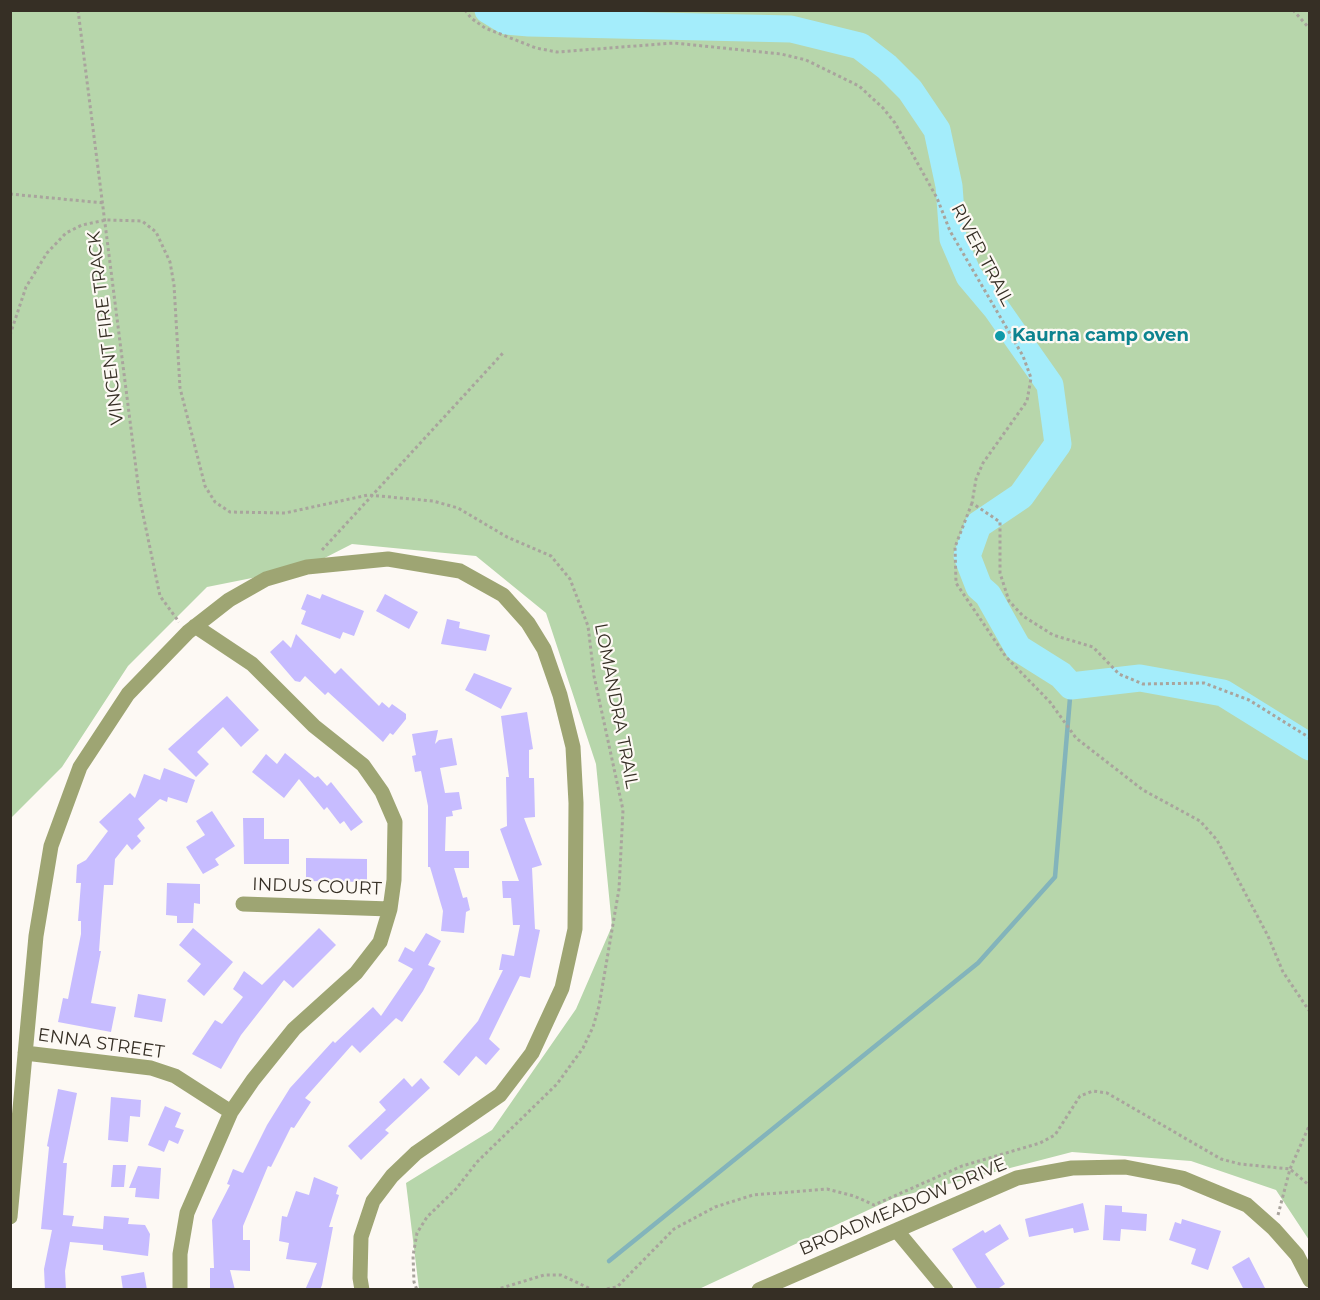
<!DOCTYPE html>
<style>
body{margin:0}
#map{position:relative;width:1320px;height:1300px;overflow:hidden;background:#fdf9f4;font-family:Montserrat,sans-serif}
canvas{display:block}
.frame{position:absolute;inset:0;border:12px solid #362f25;pointer-events:none}
</style>
<div id="map">
<canvas width="1320" height="1300"></canvas>
<div class="frame"></div>
</div>
<script>
const ctx = document.querySelector('canvas').getContext('2d');
ctx.lineJoin = 'round';
function fillPath(path, color) { ctx.fillStyle = color; ctx.fill(path, 'evenodd'); }
const shape = rows => new Path2D(rows.map(r => 'M' + r).join(''));
function trace(path, color, width, dash) { ctx.strokeStyle = color; ctx.lineWidth = width; ctx.lineCap = dash ? 'butt' : 'round'; ctx.setLineDash(dash || []); ctx.stroke(path); }
function write(font, color, halo, rows, align = 'center') {
  ctx.font = font + ' Montserrat,sans-serif'; ctx.lineWidth = 4.5; ctx.setLineDash([]); ctx.textBaseline = 'middle'; ctx.strokeStyle = halo; ctx.fillStyle = color; for (const [text, x, y, turn = 0] of rows) {
    ctx.save(); ctx.translate(x, y); ctx.rotate((+turn || 0) * Math.PI / 180); ctx.textAlign = isNaN(turn) ? turn : align; if (halo) ctx.strokeText(text, 0, 0); ctx.fillText(text, 0, 0); ctx.restore();
  }
}
fillPath(shape([
 [11,11,1309,11,1309,1240,1276,1190,1191,1161,1072,1152,894,1198,699,1289,419,1289,406,1183,492,1130,576,1009,612,926,596,764,546,613,476,556,352,544,307,567,207,587,128,666,62,767,11,818]
]), '#b7d6ab');
trace(shape([
 [609,1261,978,963,1055,877,1071,686]
]), '#83b4bb', 4.5);
trace(shape([
 [488,10,506,21,529,23,791,29,860,46,887,67,910,90,937,130,949,186,953,239,969,276,996,308,1050,385,1058,444,1021,496,978,525,967,556,979,587,988,595,1018,648,1061,675,1071,686,1140,678,1223,693,1310,747]
]), '#a4edfb', 27);
fillPath(shape([
 [307,594,320,599,322,594,364,611,354,636,343,632,340,639,301,624,306,611,301,609],
 [385,594,418,612,409,629,376,611],
 [447,619,460,622,459,628,490,635,486,651,441,644],
 [296,634,335,674,341,668,379,706,382,702,389,708,392,704,406,714,406,719,393,735,390,733,383,742,328,692,325,695,305,676,300,682,295,681,270,652,283,640,291,648],
 [474,673,512,688,501,709,465,690],
 [227,696,259,730,241,747,223,727,197,752,209,764,196,777,168,749],
 [527,712,533,749,529,750,529,778,534,778,535,817,524,818,542,865,532,868,535,929,540,930,530,978,520,976,489,1039,500,1049,486,1065,476,1056,459,1076,443,1062,478,1021,503,970,499,970,502,954,514,956,520,925,513,925,511,898,503,898,502,881,519,881,500,829,507,826,506,777,509,777,501,716],
 [438,730,435,744,439,740,452,738,457,765,440,768,445,793,459,792,462,809,452,811,453,816,446,817,445,851,469,851,469,868,454,868,463,898,467,897,470,910,466,912,464,933,441,931,443,911,430,867,428,867,428,806,421,771,415,772,412,756,416,755,412,734],
 [285,753,315,778,318,776,327,786,331,782,363,822,351,831,344,821,340,824,327,807,324,810,299,779,284,798,252,772,266,754,277,764],
 [164,768,195,780,187,803,168,797,167,802,160,799,138,819,145,828,137,836,141,841,132,850,127,844,115,859,113,885,104,885,99,951,101,951,91,1003,116,1007,111,1032,58,1022,63,998,68,999,81,934,81,921,78,921,81,883,76,883,77,865,86,860,108,831,99,822,130,793,135,798,144,774,160,780],
 [212,811,235,846,215,859,219,865,203,874,186,847,205,835,196,821],
 [243,818,264,818,264,839,289,839,289,864,244,864],
 [306,858,367,859,367,882,306,881],
 [167,883,200,884,200,904,194,903,193,923,177,923,177,916,166,915],
 [193,928,233,962,204,996,187,981,201,964,179,945],
 [319,928,336,945,293,988,284,980,241,1035,221,1069,192,1054,215,1020,222,1024,243,997,233,989,244,971,262,985],
 [426,933,441,941,428,965,435,968,423,991,402,1022,396,1018,360,1053,352,1045,305,1098,311,1102,294,1128,291,1127,271,1167,268,1166,243,1226,243,1240,250,1240,250,1271,230,1270,235,1290,210,1290,210,1268,214,1268,212,1220,230,1185,227,1184,233,1169,243,1173,267,1125,290,1088,333,1041,335,1043,373,1007,381,1016,413,969,398,961,405,947,414,952],
 [138,994,166,999,162,1022,134,1017],
 [404,1078,412,1087,421,1078,430,1088,385,1130,389,1133,361,1160,348,1146,386,1110,379,1102],
 [58,1089,77,1093,63,1163,67,1163,63,1215,74,1216,72,1226,103,1229,104,1216,129,1218,128,1224,145,1225,150,1234,148,1256,103,1250,103,1245,70,1242,65,1271,66,1290,45,1290,44,1269,52,1230,41,1229,49,1147,47,1146],
 [111,1097,141,1100,140,1117,130,1116,128,1142,108,1140],
 [165,1106,181,1113,175,1127,184,1130,178,1144,169,1140,164,1152,148,1145],
 [113,1165,126,1165,124,1187,111,1187],
 [138,1166,161,1168,159,1199,135,1197,136,1188,129,1188],
 [314,1177,338,1187,336,1194,339,1195,329,1227,333,1227,322,1285,320,1290,305,1290,317,1263,286,1259,289,1243,279,1241,282,1216,287,1217,296,1191,309,1195],
 [1083,1203,1089,1230,1074,1233,1073,1228,1029,1237,1025,1219],
 [1105,1205,1122,1206,1122,1212,1147,1214,1146,1231,1121,1229,1120,1241,1103,1240],
 [1182,1219,1221,1231,1208,1270,1191,1264,1196,1249,1169,1240,1175,1222,1181,1224],
 [1000,1224,1009,1239,985,1254,1005,1284,996,1290,978,1290,952,1249,983,1230,985,1233],
 [1249,1257,1266,1290,1244,1290,1232,1267],
 [144,1272,147,1290,123,1290,121,1276]
]), '#c7bcff');
trace(shape([
 [78,10,140,500,160,596,179,622],
 [465,10,471,18,485,28,536,48,557,52,674,43,781,54,806,60,859,86,883,108,895,123,937,198,950,231,1023,356,1031,378,1027,401,983,463,976,479,972,503,1000,522,1000,573,1009,601,1023,616,1053,635,1093,647,1119,674,1143,684,1204,683,1249,700,1310,738],
 [1293,10,1310,29],
 [10,194,104,203],
 [10,335,26,287,47,253,66,233,82,225,106,220,142,221,156,232,170,262,174,285,180,388,205,486,215,502,230,512,285,513,368,495,433,501,458,508,507,537,551,556,570,579,588,626,594,676,623,810,619,889,599,1006,593,1027,583,1048,557,1084,477,1162,456,1189,427,1217,417,1233,413,1256,414,1282,417,1290],
 [972,503,955,547,956,583,1006,657,1050,702,1076,738,1143,790,1200,821,1217,840,1268,936,1283,972,1310,1012],
 [322,550,503,353],
 [1278,1215,1290,1169,1310,1124],
 [495,1290,544,1275,561,1275,593,1290],
 [601,1290,617,1287,674,1229,715,1207,753,1195,827,1189,854,1196,874,1205,962,1166,1040,1143,1055,1135,1080,1096,1093,1091,1107,1093,1221,1159,1240,1164,1290,1169,1310,1186]
]), '#a9a49d', 3, [3, 3]);
trace(shape([
 [243,904,390,909],
 [25,1053,151,1068,175,1076,231,1112],
 [10,1217,36,936,51,846,80,767,128,694,188,632,229,600,266,579,307,567,388,559,460,571,503,595,528,623,544,649,560,695,573,747,576,803,575,929,562,988,532,1053,500,1095,416,1153,392,1176,373,1201,361,1237,360,1278,362,1290],
 [897,1231,946,1290],
 [180,1290,180,1254,187,1213,231,1112,253,1080,294,1029,356,973,380,942,390,909,394,880,395,822,382,792,363,765,314,726,252,664,195,626],
 [759,1290,1017,1178,1072,1168,1125,1167,1182,1178,1247,1205,1274,1229,1297,1255,1310,1280]
]), '#9ea573', 15);
for (const [x, y, r, color] of [
 [1000,336,6,"#0f9aa8"]
]) { const dot = new Path2D(); dot.arc(x, y, r, 0, 2 * Math.PI); ctx.fillStyle = color; ctx.fill(dot); trace(dot, '#fdf9f4', 2); }
write('18px', '#362f25', '#fdf9f4', [
 ["RIVER TRAIL",982,255,62],
 ["VINCENT FIRE TRACK",106,328,-97],
 ["LOMANDRA TRAIL",616,706,79],
 ["INDUS COURT",317,887,2],
 ["ENNA STREET",101,1044,8],
 ["BROADMEADOW DRIVE",903,1207,-23]
]);
write('bold 18px', '#0d838f', '#fdf9f4', [
 ["Kaurna camp oven",1012,336]
], 'left');
</script>
